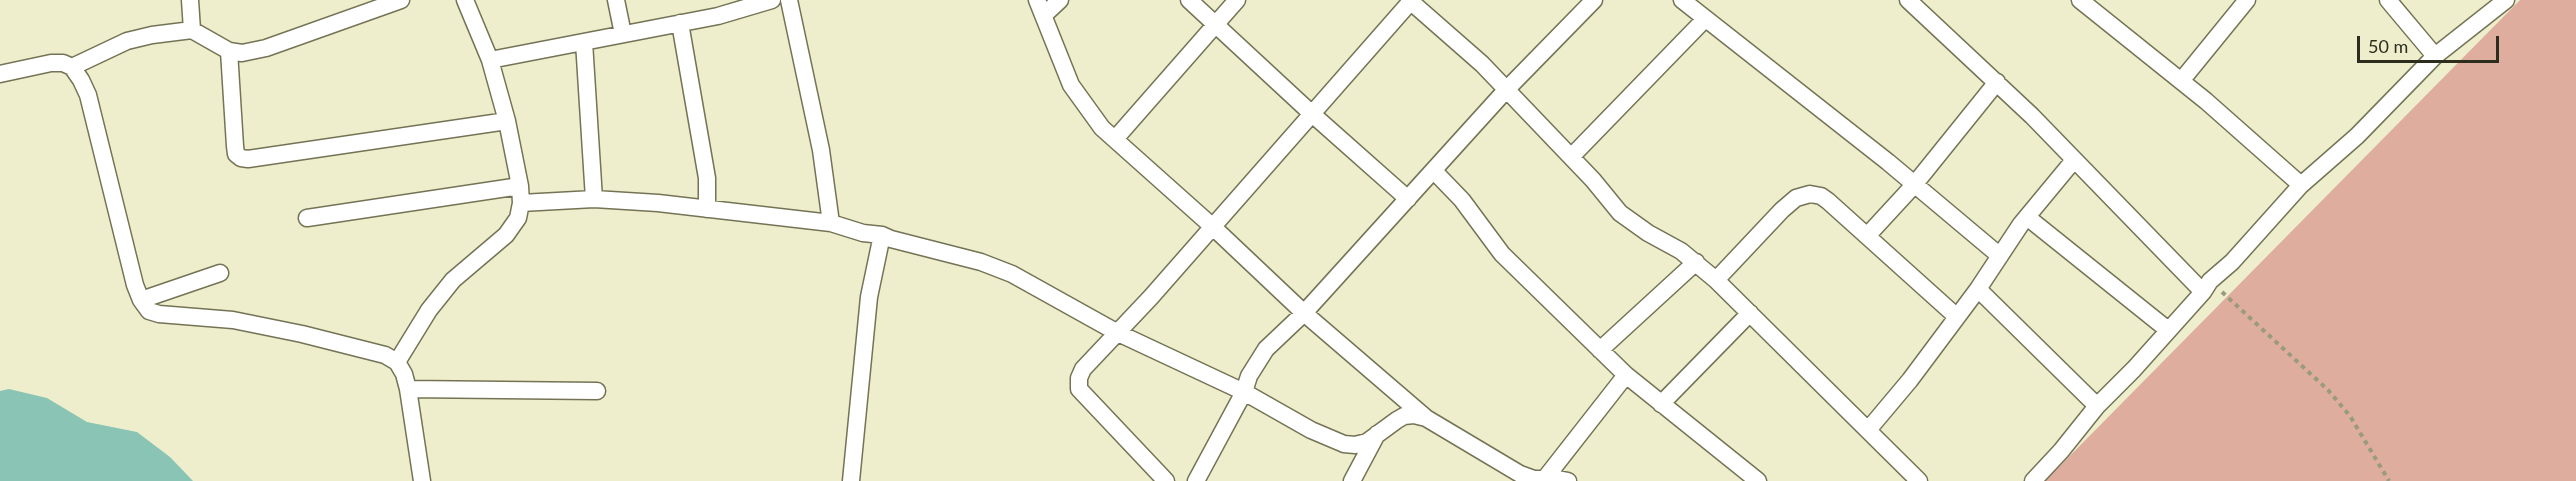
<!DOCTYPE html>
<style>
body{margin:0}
#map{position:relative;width:2576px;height:481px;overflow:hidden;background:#eec;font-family:Lato,sans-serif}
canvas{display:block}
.scale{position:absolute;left:2357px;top:36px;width:142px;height:27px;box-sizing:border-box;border:3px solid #2c2c1f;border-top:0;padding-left:8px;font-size:18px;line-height:21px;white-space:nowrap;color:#2c2c1f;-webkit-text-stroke:4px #eec;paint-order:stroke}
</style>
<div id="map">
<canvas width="2576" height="481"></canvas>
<div class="scale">50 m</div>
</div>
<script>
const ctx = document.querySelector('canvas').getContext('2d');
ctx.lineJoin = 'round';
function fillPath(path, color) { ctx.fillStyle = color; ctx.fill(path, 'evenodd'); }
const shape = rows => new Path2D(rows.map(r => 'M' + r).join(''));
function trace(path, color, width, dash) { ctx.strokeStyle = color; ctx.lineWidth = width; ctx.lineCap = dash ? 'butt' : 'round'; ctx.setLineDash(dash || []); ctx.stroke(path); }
fillPath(shape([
 [2520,0,2576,0,2576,481,2045,481]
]), '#dead9d');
fillPath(shape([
 [9,389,47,398,87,422,137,432,170,457,193,481,0,481,0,391]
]), '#89c4b4');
const minor = shape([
 [190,0,192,30],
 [616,0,623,34],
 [789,0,821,150,831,223],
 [1037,0,1071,85,1102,128,1213,227,1304,313,1425,417],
 [1189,0,1311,113,1408,199],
 [1409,0,1482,64,1593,180,1620,213,1648,233,1681,251,1716,280,1919,481],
 [1682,0,1888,162,2000,256],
 [1908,0,2032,116,2203,292],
 [2080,0,2206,101,2301,185],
 [2388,0,2435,56],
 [1044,15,1060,0],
 [680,23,707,178,707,209],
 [584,42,594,199],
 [229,51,235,146,236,154,241,158,248,159,507,121],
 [490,60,718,16,772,0],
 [72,67,127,41,152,35,192,30,229,51,242,53,266,48,401,0],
 [0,74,51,63,63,63,72,67,81,80,88,95,135,285,141,300,149,311,159,314,233,320,302,334,385,355,397,362,404,374,408,389,422,481],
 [2181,81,2247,0],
 [1115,139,1237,0],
 [1571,157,1705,19],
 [1434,171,1462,200,1502,254,1626,375,1758,481],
 [521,203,594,199,658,203,831,223,863,233,882,235,891,239,981,262,1012,274,1118,333,1244,392,1311,430,1344,444,1355,445,1367,442,1397,420,1404,416,1414,415,1426,418,1520,474,1534,479,1553,478,1568,481],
 [2027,217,2168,330],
 [307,218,520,186],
 [1867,236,1914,185,1997,82],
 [1716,280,1782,210,1796,198,1810,194,1821,196,1828,201,1957,317],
 [1978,289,2097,406],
 [141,300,220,273],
 [1600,350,1696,262],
 [397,362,429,310,453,280,506,235,518,218,521,203,520,186,507,121,490,60,465,0],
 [408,389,597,391],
 [1661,404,1750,313],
 [1868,430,1910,380,1978,289,2021,224,2074,160],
 [851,481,869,297,882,235],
 [1166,481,1079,389,1079,378,1083,369,1151,297,1412,0],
 [1196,481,1244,392,1249,376,1266,349,1304,313,1507,89,1594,0],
 [1352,481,1377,434],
 [1543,481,1626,375],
 [2033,481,2061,451,2097,406,2134,369,2203,292,2210,281,2232,262,2301,185,2357,136,2435,56,2506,0]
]);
trace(minor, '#747355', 19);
trace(shape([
 [2222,292,2328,390,2350,416,2389,481]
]), '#9a9a81', 4, [4.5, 4.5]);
trace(minor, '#fff', 16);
</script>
